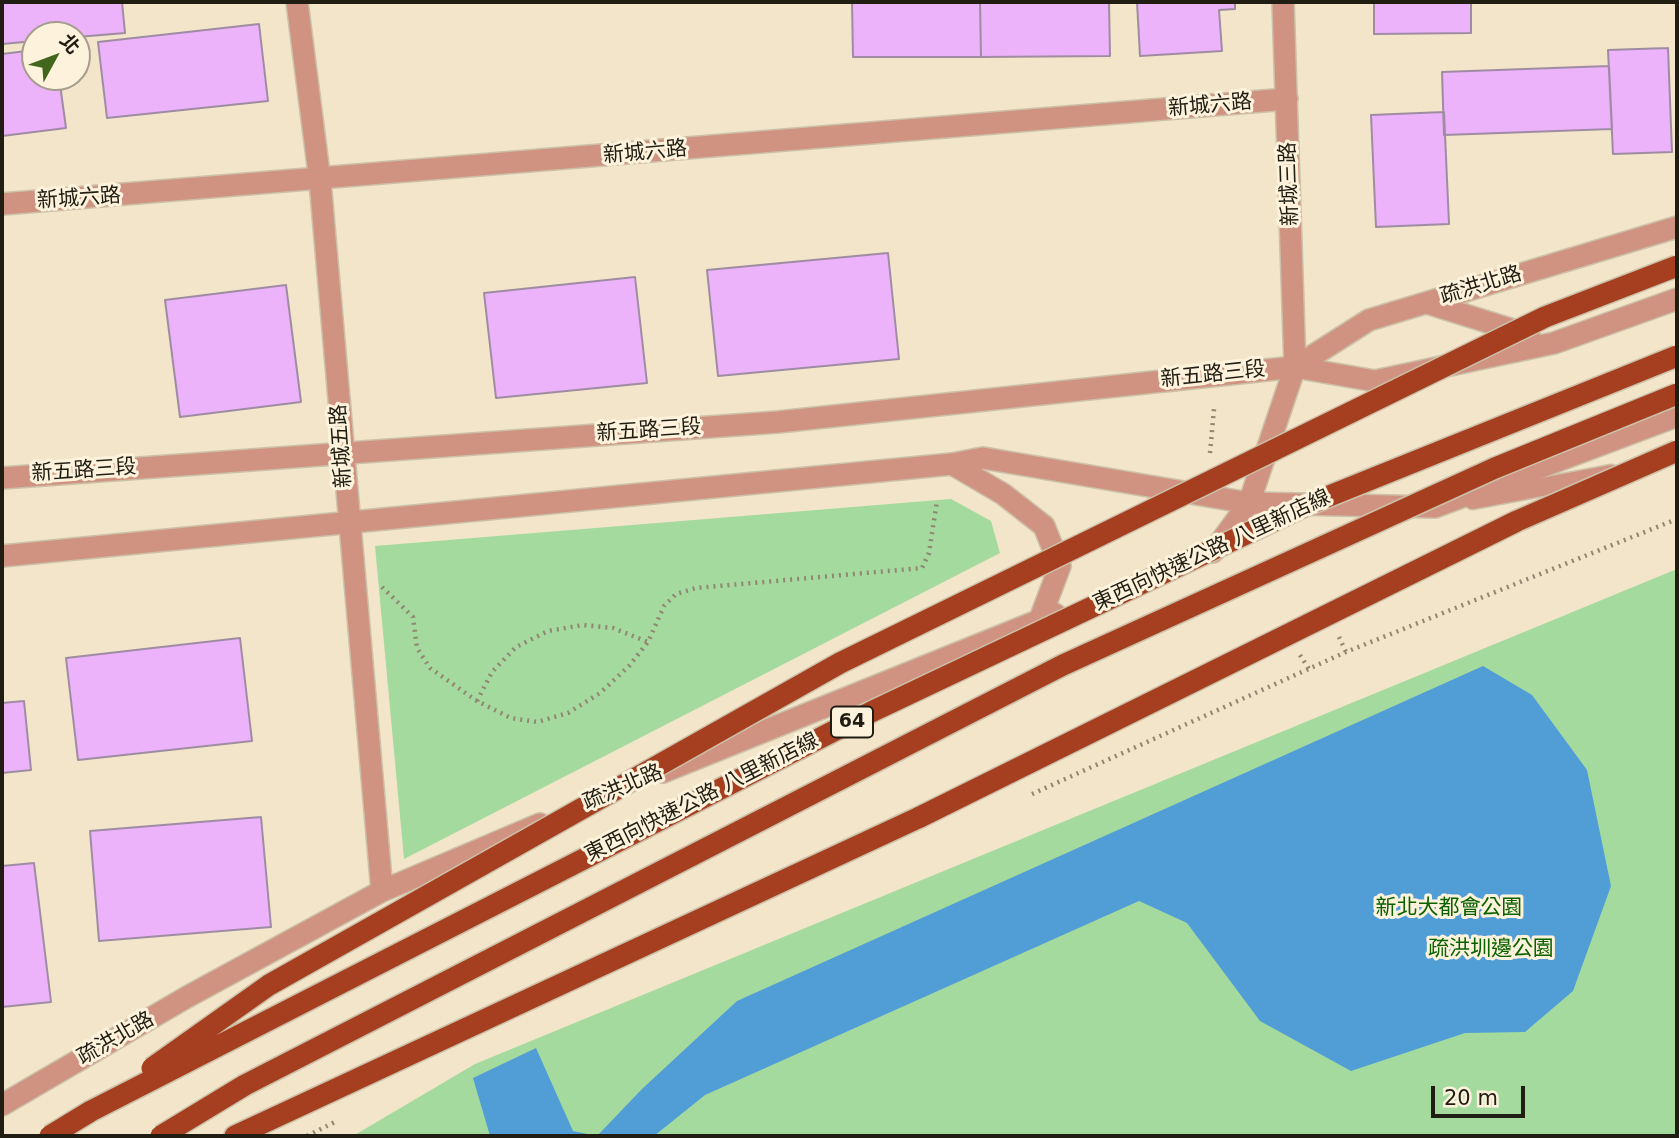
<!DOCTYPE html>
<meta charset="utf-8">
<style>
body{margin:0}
#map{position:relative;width:1679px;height:1138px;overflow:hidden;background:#f2e5c9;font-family:"DejaVu Sans","Noto Sans TC",sans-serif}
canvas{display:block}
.frame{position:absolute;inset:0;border:4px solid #211d12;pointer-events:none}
.north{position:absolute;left:21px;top:21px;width:70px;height:70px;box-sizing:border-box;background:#fdf3dc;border:2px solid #a59d8b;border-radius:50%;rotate:49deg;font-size:19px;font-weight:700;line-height:28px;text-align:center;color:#211d12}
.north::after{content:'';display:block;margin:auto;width:24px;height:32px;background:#43661d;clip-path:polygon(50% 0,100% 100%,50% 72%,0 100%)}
.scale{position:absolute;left:1431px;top:1086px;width:94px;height:32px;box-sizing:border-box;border:4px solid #211d12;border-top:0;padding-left:9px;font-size:21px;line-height:24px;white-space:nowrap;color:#211d12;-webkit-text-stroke:5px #fdf3dc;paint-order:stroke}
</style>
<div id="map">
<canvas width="1679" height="1138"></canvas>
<div class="frame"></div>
<div class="north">北</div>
<div class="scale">20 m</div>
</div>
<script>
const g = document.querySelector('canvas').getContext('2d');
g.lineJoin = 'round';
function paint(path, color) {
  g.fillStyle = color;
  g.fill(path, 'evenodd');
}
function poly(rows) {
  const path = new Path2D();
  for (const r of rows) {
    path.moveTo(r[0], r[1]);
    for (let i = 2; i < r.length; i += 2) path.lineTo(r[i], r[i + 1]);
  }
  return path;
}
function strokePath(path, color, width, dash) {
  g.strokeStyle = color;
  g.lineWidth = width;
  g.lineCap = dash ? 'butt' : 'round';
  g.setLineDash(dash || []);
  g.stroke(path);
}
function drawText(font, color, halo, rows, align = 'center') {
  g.font = font + ' "DejaVu Sans","Noto Sans TC",sans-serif';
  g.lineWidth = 6;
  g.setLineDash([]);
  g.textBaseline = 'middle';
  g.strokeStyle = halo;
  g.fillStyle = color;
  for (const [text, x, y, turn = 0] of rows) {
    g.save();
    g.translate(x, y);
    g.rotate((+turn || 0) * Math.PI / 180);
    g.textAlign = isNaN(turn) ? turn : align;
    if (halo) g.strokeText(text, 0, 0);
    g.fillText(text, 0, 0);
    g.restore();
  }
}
paint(poly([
 [951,499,991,521,1000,553,404,859,375,546],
 [1677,569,1677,1136,353,1136,475,1064]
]), '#a5da9e');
paint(poly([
 [1483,666,1532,695,1587,770,1611,886,1573,991,1525,1032,1465,1033,1351,1071,1260,1021,1187,923,1139,901,705,1095,654,1136,490,1136,473,1078,536,1048,573,1131,597,1136,642,1089,737,1001]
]), '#519dd6');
const building = poly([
 [2,2,122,2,125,33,77,37,35,35,35,41,2,44,2,2],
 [852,2,980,2,981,57,853,57,852,2],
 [980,2,1109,2,1110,56,981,57,980,2],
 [1137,2,1235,2,1235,9,1219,10,1222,51,1140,56,1137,2],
 [1374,2,1471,2,1471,33,1374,34,1374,2],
 [259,24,268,101,107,118,98,42,259,24],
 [1668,48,1672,152,1613,154,1608,50,1668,48],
 [35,50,35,77,59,77,66,128,2,136,2,54,35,50],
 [1609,66,1612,129,1444,135,1442,72,1609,66],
 [1444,112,1449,224,1376,227,1371,115,1444,112],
 [888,253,899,359,718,376,707,270,888,253],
 [635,277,647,383,496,398,484,293,635,277],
 [286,285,301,402,180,417,165,300,286,285],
 [240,638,252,741,78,760,66,658,240,638],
 [24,701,31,770,2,773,2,703,24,701],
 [261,817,271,927,99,941,90,831,261,817],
 [34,863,51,1002,2,1007,2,866,34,863]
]);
paint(building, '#ecb3fa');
strokePath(building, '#9f8ca3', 2);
const service = poly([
 [1473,500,1611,474]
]);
const minor = poly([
 [297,2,320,181,382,891],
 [1283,2,1295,367],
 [2,204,1287,99],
 [1213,552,1249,503,1295,367,1369,320,1677,227],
 [663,772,1055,614],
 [2,1105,187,997,382,891,540,824]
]);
const tertiary = poly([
 [1427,303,1529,335],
 [952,464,1003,494,1044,526,1060,566,1040,619],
 [2,478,778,422,1295,367,1375,381,1554,343,1677,299],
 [2,556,952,464,983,458,1249,503,1435,507,1677,416]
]);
const trunk = poly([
 [235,1136,920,817]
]);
strokePath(service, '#ccc1a8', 21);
strokePath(minor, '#ccc1a8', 24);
strokePath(tertiary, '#ccc1a8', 24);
strokePath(trunk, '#ccc1a8', 24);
strokePath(poly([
 [1210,453,1214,409],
 [382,587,413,617,417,648,430,668,477,701,511,718,537,722,568,713,600,693,629,666,648,642,664,606,676,594,696,588,922,568,929,553,937,501],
 [1339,637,1346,652],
 [1300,655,1309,669],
 [477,701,492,672,516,647,548,631,583,625,613,628,648,642],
 [1032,794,1346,652,1677,519],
 [307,1136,337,1121]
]), '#908773', 4.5, [2, 5]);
strokePath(service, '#d09382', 18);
strokePath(minor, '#d09382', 21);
strokePath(tertiary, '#d09382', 21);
strokePath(trunk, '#a63e20', 21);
const trunkBridge = poly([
 [920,817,1517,521,1677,451],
 [152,1068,269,985,840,663,1545,317,1677,266],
 [50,1136,91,1111,871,712,1307,505,1677,356],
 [161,1136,245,1085,1063,665,1495,468,1677,394]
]);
strokePath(trunkBridge, '#ccc1a8', 24, []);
strokePath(trunkBridge, '#a63e20', 21);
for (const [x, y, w] of [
 [852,722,42]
]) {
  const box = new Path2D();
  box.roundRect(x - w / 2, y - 15.5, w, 31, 5);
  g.fillStyle = '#fdf3dc';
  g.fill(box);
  strokePath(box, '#211d12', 2);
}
drawText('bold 19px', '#211d12', null, [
 ["64",852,722]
]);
drawText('21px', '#211d12', '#fdf3dc', [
 ["新城六路",1210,106,-5],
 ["新城六路",645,153,-5],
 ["新城三路",1290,184,-92],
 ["新城六路",79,199,-4],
 ["疏洪北路",1481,286,-17],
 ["新五路三段",1213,375,-6],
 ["新五路三段",649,431,-4],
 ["新城五路",342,446,-94],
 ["新五路三段",84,471,-4],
 ["東西向快速公路 八里新店線",1212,551,-25],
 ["疏洪北路",623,788,-23],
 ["東西向快速公路 八里新店線",702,798,-27],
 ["疏洪北路",116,1039,-30]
]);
drawText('21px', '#0a6100', '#fdf3dc', [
 ["新北大都會公園",1449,909],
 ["疏洪圳邊公園",1491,950]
]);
</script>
